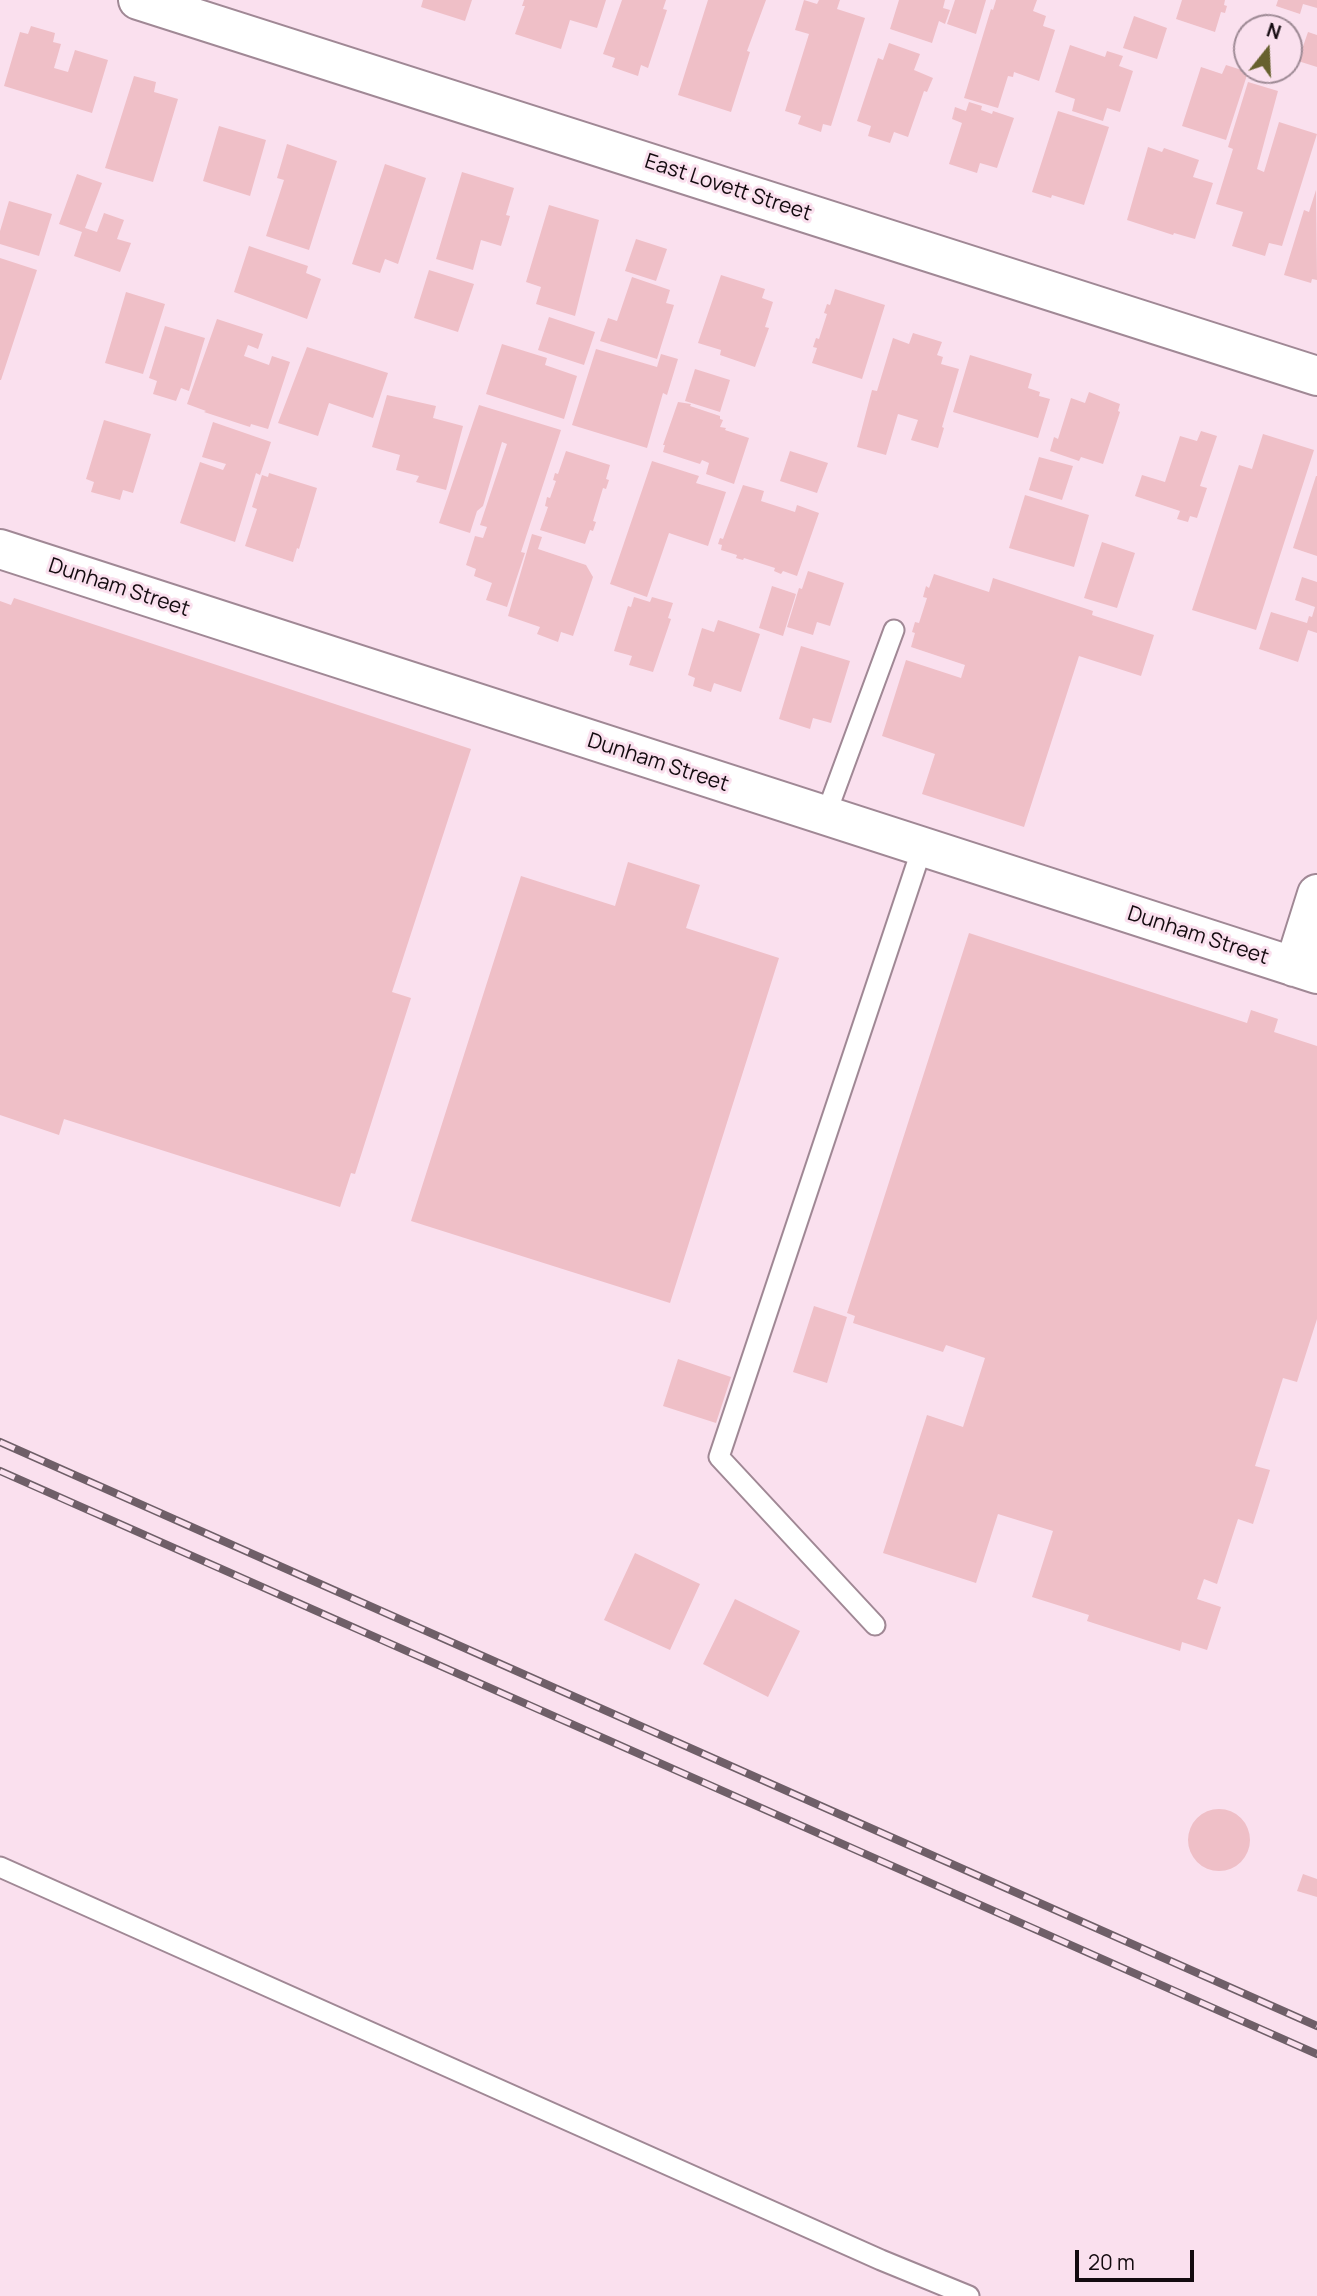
<!DOCTYPE html>
<style>
body{margin:0}
#map{position:relative;width:1317px;height:2296px;overflow:hidden;background:#fae0ee;font-family:Manrope,sans-serif}
canvas{display:block}
.north{position:absolute;left:1233px;top:14px;width:70px;height:70px;box-sizing:border-box;background:#fae0ee;border:2px solid #9e8a95;border-radius:50%;rotate:18deg;font-size:19px;font-weight:700;line-height:28px;text-align:center;color:#130a0f}
.north::after{content:'';display:block;margin:auto;width:24px;height:32px;background:#67612e;clip-path:polygon(50% 0,100% 100%,50% 72%,0 100%)}
.scale{position:absolute;left:1075px;top:2250px;width:119px;height:32px;box-sizing:border-box;border:4px solid #130a0f;border-top:0;padding-left:9px;font-size:21px;line-height:24px;white-space:nowrap;color:#130a0f;-webkit-text-stroke:5px #fae0ee;paint-order:stroke}
</style>
<div id="map">
<canvas width="1317" height="2296"></canvas>
<div class="north">N</div>
<div class="scale">20 m</div>
</div>
<script>
const g = document.querySelector('canvas').getContext('2d');
g.lineJoin = 'round';
function paint(path, color) {
  g.fillStyle = color;
  g.fill(path, 'evenodd');
}
function poly(rows) {
  const path = new Path2D();
  for (const r of rows) {
    if (r.length === 3) {
      path.moveTo(r[0] + r[2], r[1]);
      path.arc(r[0], r[1], r[2], 0, 2 * Math.PI);
      continue;
    }
    path.moveTo(r[0], r[1]);
    for (let i = 2; i < r.length; i += 2) path.lineTo(r[i], r[i + 1]);
  }
  return path;
}
function strokePath(path, color, width, dash) {
  g.strokeStyle = color;
  g.lineWidth = width;
  g.lineCap = dash ? 'butt' : 'round';
  g.setLineDash(dash || []);
  g.stroke(path);
}
function drawText(font, color, halo, rows, align = 'center') {
  g.font = font + ' Manrope,sans-serif';
  g.lineWidth = 6;
  g.setLineDash([]);
  g.textBaseline = 'middle';
  g.strokeStyle = halo;
  g.fillStyle = color;
  for (const [text, x, y, turn = 0] of rows) {
    g.save();
    g.translate(x, y);
    g.rotate((+turn || 0) * Math.PI / 180);
    g.textAlign = isNaN(turn) ? turn : align;
    if (halo) g.strokeText(text, 0, 0);
    g.fillText(text, 0, 0);
    g.restore();
  }
}
paint(poly([
 [423,0,472,0,465,21,421,7],
 [524,0,606,0,597,28,570,20,561,49,515,34,525,6,522,6],
 [622,0,666,0,663,9,667,10,648,68,641,65,638,76,612,67,615,58,603,54],
 [708,0,766,0,747,51,750,52,731,112,678,95],
 [804,0,817,4,819,0,840,0,837,9,865,18,831,126,823,124,821,132,798,124,801,116,785,111,809,34,795,30],
 [899,0,945,0,943,8,950,10,945,24,939,21,932,43,890,29],
 [955,0,986,0,976,34,947,24],
 [996,0,1037,0,1033,11,1046,16,1043,26,1055,30,1039,81,1014,72,1013,77,1008,76,998,108,964,98,991,9,993,10],
 [1182,0,1225,0,1224,5,1227,6,1225,13,1221,12,1215,32,1176,19],
 [1278,0,1317,0,1317,8,1303,4,1300,14,1276,6],
 [1134,16,1167,28,1157,59,1123,48],
 [31,26,55,33,53,42,61,44,54,68,68,72,75,50,108,60,92,113,4,86,20,32,28,34],
 [1308,32,1317,35,1317,67,1298,61],
 [889,43,920,54,914,70,933,78,927,92,924,91,908,137,894,132,890,143,868,136,871,126,857,121,878,58,883,60],
 [1070,45,1105,57,1107,51,1123,56,1119,66,1133,71,1120,112,1107,108,1103,121,1072,111,1075,99,1055,92],
 [1226,65,1248,72,1226,140,1182,126,1201,67,1222,74],
 [134,76,156,82,154,92,178,99,153,182,105,168],
 [1248,82,1278,91,1257,169,1264,172,1279,122,1317,134,1282,246,1269,243,1265,256,1232,246,1243,212,1216,204,1233,149,1228,147],
 [969,102,982,106,981,110,992,114,993,111,1014,118,997,168,980,163,977,173,949,164,962,123,952,119,955,107,966,111],
 [1058,111,1109,127,1084,205,1052,195,1051,198,1032,192],
 [219,126,266,140,250,196,203,181],
 [287,144,337,161,309,250,266,236,284,180,277,178],
 [1148,147,1162,152,1164,148,1199,160,1193,177,1213,183,1195,239,1174,233,1173,235,1127,220],
 [385,164,426,178,398,264,385,259,380,273,352,264],
 [462,172,514,188,506,215,510,216,501,246,481,240,473,270,436,259],
 [77,174,102,183,85,228,97,232,104,213,124,220,117,239,131,243,120,272,74,256,82,232,59,224],
 [1316,190,1317,280,1312,279,1311,283,1284,275,1304,210,1309,212],
 [9,201,52,214,39,256,0,244,0,231],
 [549,205,599,220,575,316,536,304,541,287,526,282],
 [636,239,667,249,656,281,625,271],
 [249,246,308,266,306,273,321,279,307,319,234,292],
 [0,258,37,270,1,380,0,380],
 [429,270,474,284,458,332,414,318],
 [721,275,765,289,762,298,773,302,765,327,769,328,755,367,720,355,721,350,698,343],
 [632,277,670,290,666,303,674,305,657,359,600,341,608,318,617,321],
 [835,289,885,305,862,379,812,363,817,348,813,347,816,338,819,339,827,314,824,313,827,304,830,305],
 [126,292,165,304,143,374,105,363],
 [549,317,595,332,584,365,538,350],
 [217,319,263,334,258,349,248,345,244,356,269,365,272,356,290,362,268,429,251,424,250,427,204,412,206,411,187,404],
 [165,326,205,338,189,391,181,388,176,401,153,394,157,381,149,378],
 [913,333,942,342,937,355,943,357,941,364,959,369,942,427,944,428,938,448,911,440,918,420,898,414,886,455,857,447,872,390,877,391,893,338,909,344],
 [502,344,547,358,545,365,577,376,564,419,486,394],
 [307,347,388,373,373,418,329,403,318,436,278,423],
 [596,349,657,367,661,354,678,359,667,395,663,393,647,448,572,425],
 [970,355,1032,374,1028,388,1040,392,1039,396,1050,399,1038,438,953,412],
 [695,369,730,380,720,412,685,401],
 [1089,392,1120,404,1118,411,1120,412,1103,464,1081,457,1079,461,1050,451,1054,437,1058,439,1071,398,1085,403],
 [387,395,436,406,433,418,463,426,446,490,416,482,419,476,396,470,400,455,372,447],
 [678,402,691,404,690,406,720,416,720,419,723,420,720,427,726,428,725,430,749,438,734,484,706,474,709,463,702,460,700,464,663,452,665,445,663,445],
 [479,405,561,430,521,552,525,553,507,607,486,600,492,583,474,576,476,569,466,565,475,536,483,538,487,527,480,525,507,444,502,442,483,506,477,511,470,533,439,523],
 [104,420,151,434,133,493,123,490,120,500,91,492,94,482,86,479],
 [213,422,271,442,260,475,256,473,235,542,180,523,200,462,223,470,226,464,202,457],
 [1201,431,1217,436,1200,486,1207,488,1197,518,1190,516,1188,522,1177,519,1180,511,1135,496,1142,475,1165,482,1180,436,1197,441],
 [1263,434,1314,450,1256,630,1192,610,1239,465,1252,469],
 [566,451,610,465,606,479,609,480,606,489,603,488,593,521,596,522,593,531,590,530,585,544,540,530,548,507,545,506,547,497,550,498,556,481,553,480,555,473,558,474],
 [790,451,828,463,817,493,780,481],
 [1039,457,1073,466,1062,500,1029,490],
 [652,461,699,476,696,483,726,492,708,546,669,533,647,597,610,584],
 [269,473,317,488,299,549,297,548,293,562,245,546,257,509,252,507,262,475,268,477],
 [1316,476,1317,476,1317,556,1293,548],
 [743,485,764,491,761,501,795,512,797,505,819,513,797,576,783,571,781,574,774,571,775,568,744,558,743,560,736,558,737,555,721,550,722,545,718,544,720,538,723,539],
 [1025,495,1089,515,1074,567,1009,548],
 [532,534,542,537,538,549,586,565,593,577,573,636,561,632,558,642,537,634,540,627,508,616],
 [1102,542,1135,553,1117,608,1084,598],
 [808,571,844,583,830,626,817,622,813,635,787,627,799,588,802,589],
 [934,574,989,592,993,578,1093,611,1092,615,1154,635,1141,676,1079,656,1024,827,922,794,935,754,882,736,906,660,961,678,965,665,911,647,915,633,912,632,915,622,919,623,927,598,923,597,926,586,929,588],
 [1302,577,1317,582,1317,633,1308,630,1298,662,1259,649,1271,612,1307,623,1309,616,1312,617,1315,607,1295,600],
 [772,586,796,594,783,636,759,628],
 [634,597,650,602,652,597,673,603,668,618,671,619,653,672,629,665,632,656,614,651,628,606,631,607],
 [14,598,471,749,392,992,411,998,355,1174,351,1173,340,1207,64,1119,59,1135,0,1115,0,601,11,605],
 [718,620,760,634,741,692,714,683,711,692,693,686,695,678,688,675,702,628,714,632],
 [801,646,850,661,831,723,813,718,810,729,779,719],
 [628,862,700,885,686,928,779,958,670,1303,411,1221,521,876,615,906],
 [969,933,1247,1023,1251,1010,1278,1019,1274,1032,1317,1046,1317,1319,1297,1382,1283,1378,1255,1466,1270,1470,1253,1524,1238,1519,1217,1584,1204,1579,1197,1599,1221,1607,1207,1650,1182,1642,1180,1651,1087,1621,1089,1615,1032,1597,1053,1531,998,1514,976,1583,883,1553,927,1415,963,1427,985,1358,946,1345,943,1352,853,1323,855,1316,847,1313],
 [814,1306,847,1317,827,1383,793,1372],
 [678,1359,731,1377,716,1423,663,1406],
 [635,1553,700,1584,670,1650,604,1620],
 [735,1599,800,1631,768,1697,703,1664],
 [1219,1840,31],
 [1303,1874,1317,1879,1317,1897,1297,1891]
]), '#efbfc7');
const service = poly([
 [825,817,894,630],
 [875,1625,719,1457,922,848],
 [0,1867,881,2260,969,2296]
]);
const minor = poly([
 [138,0,1317,376],
 [0,549,1317,974],
 [1294,967,1317,894]
]);
strokePath(service, '#a08895', 23);
strokePath(minor, '#a08895', 42);
strokePath(service, '#fff', 19);
strokePath(minor, '#fff', 38);
const rail = poly([
 [0,1442,1317,2026],
 [0,1471,1317,2054]
]);
strokePath(rail, '#6f5f68', 8);
strokePath(rail, '#fae0ee', 5, [16]);
drawText('21px', '#130a0f', '#fae0ee', [
 ["East Lovett Street",728,188,18],
 ["Dunham Street",119,588,18],
 ["Dunham Street",658,763,18],
 ["Dunham Street",1198,936,18]
]);
</script>
